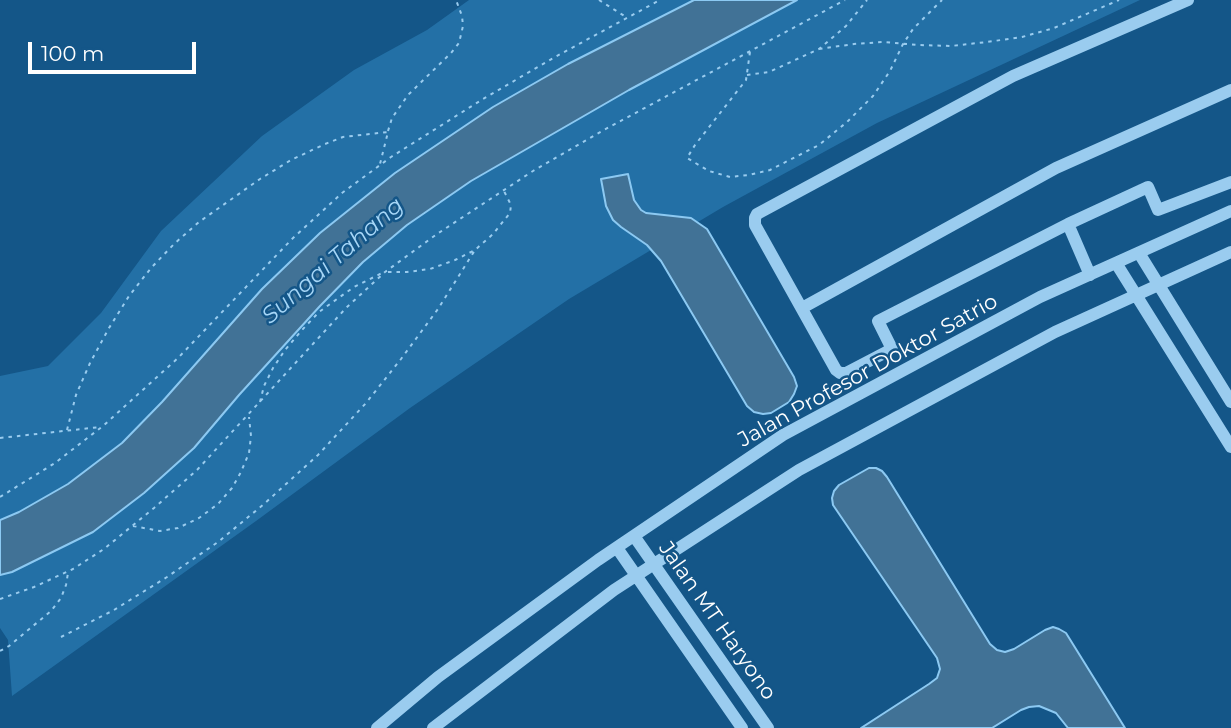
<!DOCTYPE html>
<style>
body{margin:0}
#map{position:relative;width:1231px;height:728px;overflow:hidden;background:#145688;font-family:Montserrat,sans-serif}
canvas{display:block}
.scale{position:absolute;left:28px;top:42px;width:168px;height:32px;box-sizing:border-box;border:4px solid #fff;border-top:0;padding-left:9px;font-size:21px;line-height:24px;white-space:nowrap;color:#fff;-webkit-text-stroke:5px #145688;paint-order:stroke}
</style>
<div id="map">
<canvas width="1231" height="728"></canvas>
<div class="scale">100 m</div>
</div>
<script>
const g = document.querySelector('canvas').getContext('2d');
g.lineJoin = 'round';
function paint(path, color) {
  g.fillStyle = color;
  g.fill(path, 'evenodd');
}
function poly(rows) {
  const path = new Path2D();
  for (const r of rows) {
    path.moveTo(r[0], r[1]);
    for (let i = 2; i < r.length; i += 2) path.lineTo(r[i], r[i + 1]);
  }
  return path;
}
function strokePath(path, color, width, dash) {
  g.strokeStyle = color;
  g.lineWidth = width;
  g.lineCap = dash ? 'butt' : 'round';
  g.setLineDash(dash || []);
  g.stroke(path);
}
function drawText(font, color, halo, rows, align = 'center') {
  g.font = font + ' Montserrat,sans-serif';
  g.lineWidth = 5;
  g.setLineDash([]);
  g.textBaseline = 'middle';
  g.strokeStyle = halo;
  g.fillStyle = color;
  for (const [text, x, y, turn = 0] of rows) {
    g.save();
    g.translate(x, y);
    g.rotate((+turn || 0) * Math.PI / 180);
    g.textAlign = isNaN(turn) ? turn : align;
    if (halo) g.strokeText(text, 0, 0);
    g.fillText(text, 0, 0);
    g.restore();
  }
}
paint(poly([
 [469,0,1140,0,877,123,723,207,569,299,410,408,256,521,12,696,8,640,0,628,0,376,48,366,101,313,161,231,262,136,354,70,427,30]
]), '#2370a6');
const water = poly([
 [694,0,797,0,629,90,471,181,407,225,363,262,320,306,239,395,194,448,144,493,93,532,12,572,0,575,0,520,19,512,68,484,122,443,162,402,262,289,320,233,395,173,493,107,568,64,694,0],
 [628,174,634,200,641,210,646,213,691,218,707,229,794,377,797,386,794,394,789,402,771,413,763,414,754,412,747,406,661,261,647,245,621,227,613,220,606,206,601,179,628,174],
 [869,468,876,468,882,471,887,477,990,644,997,650,1005,652,1014,649,1045,630,1053,627,1059,629,1066,633,1125,728,1068,728,1056,713,1039,706,1029,707,1021,710,992,728,861,728,929,684,937,678,940,669,937,658,833,505,832,498,834,491,839,485,869,468]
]);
paint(water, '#417296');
strokePath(water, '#8cc9f2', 2);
strokePath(poly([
 [599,0,626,17],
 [819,49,854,44,883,42,919,45,951,46,987,42,1022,37,1054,28,1119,0],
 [750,52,746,80,695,145,687,158,709,171,730,177,749,175,770,170,819,145,847,122,873,96,890,71,903,44,913,29,942,0],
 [747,75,769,72,819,49,846,26,867,0],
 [388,131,392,118,408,95,451,53,459,43,463,26,462,16,456,0],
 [388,272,407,272,430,269,455,260,475,250,493,234,510,213,511,205,504,191],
 [260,402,264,386,273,368,285,350,302,330,319,312,337,299,354,287,382,273],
 [67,430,76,395,90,363,109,328,129,296,151,268,174,244,199,222,260,179,291,160,325,144,343,137,388,132,380,164],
 [0,438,100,427],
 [0,497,55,463,103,426,178,358,292,239,342,193,391,157,483,99,555,57,660,0],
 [133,526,160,531,178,528,199,518,218,504,232,488,241,472,249,453,251,436,249,417],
 [0,599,34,587,73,569,104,549,154,508,197,470,346,308,385,272,437,234,533,171,602,131,845,0],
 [61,637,114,610,167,577,218,542,264,504,318,455,366,403,401,359,438,309,475,250],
 [0,651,9,646,51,611,61,598,66,585,68,573]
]), '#9accef', 2, [3.5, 5]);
strokePath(poly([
 [1188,0,1013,76,757,214,755,218,755,225,836,370,840,373,846,373,892,349,878,321,1068,224,1148,187,1158,210,1231,182],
 [1068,224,1090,275],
 [1139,253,1231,402],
 [1116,263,1231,447],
 [802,308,1056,168,1231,90],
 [634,536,768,728],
 [617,548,742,728],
 [377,728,438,677,598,560,783,435,1040,297,1231,211],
 [433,728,614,590,799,470,1055,332,1231,252]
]), '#9accef', 12);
drawText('21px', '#fff', '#145688', [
 ["Jalan Profesor Doktor Satrio",868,371,-29],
 ["Jalan MT Haryono",717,621,55]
]);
drawText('italic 23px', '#a6d6f7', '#145688', [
 ["Sungai Tahang",333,261,-41]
]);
</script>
